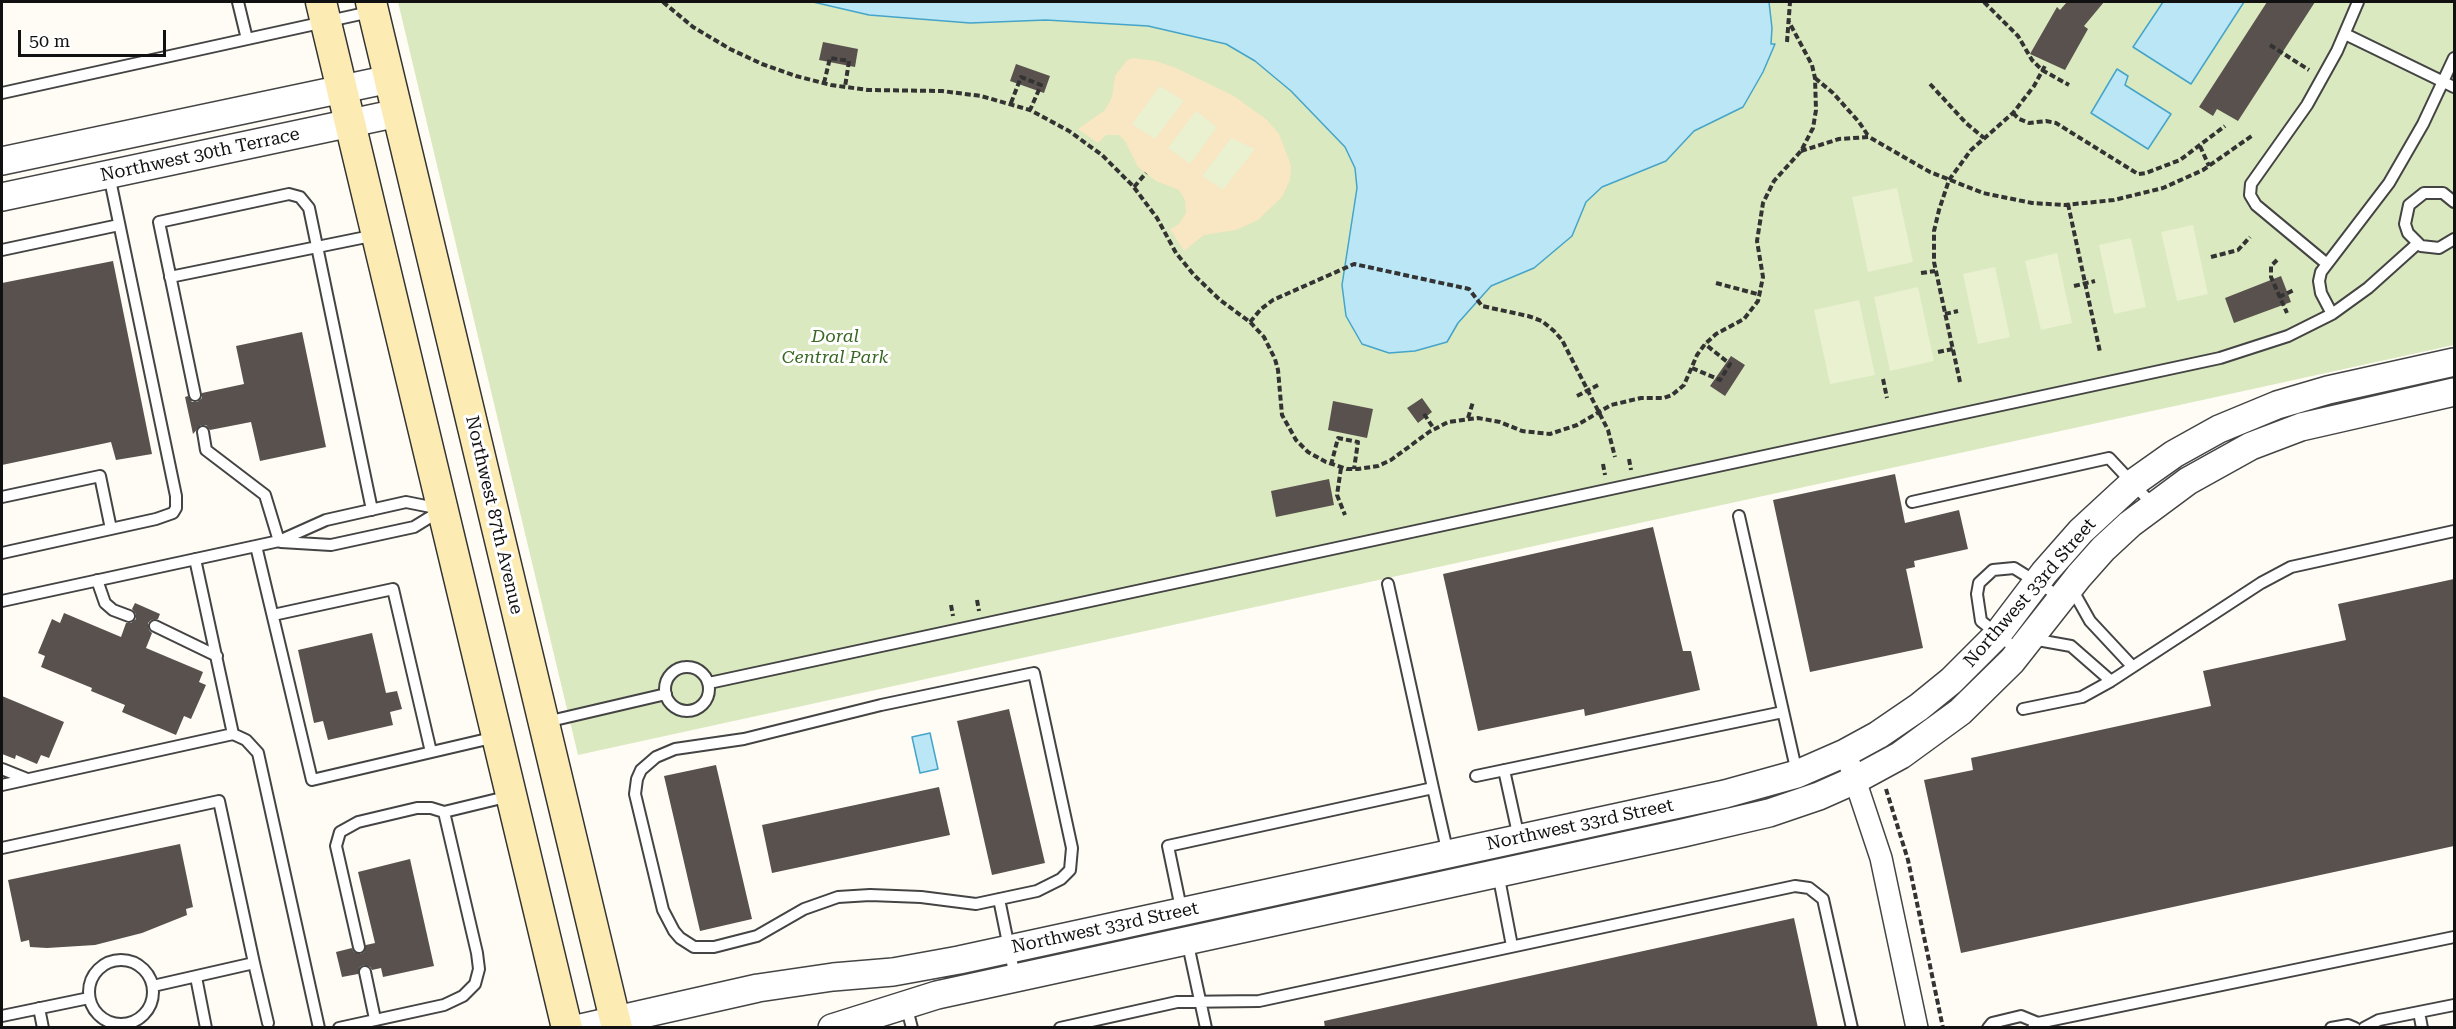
<!DOCTYPE html>
<style>
body{margin:0}
#map{position:relative;width:2456px;height:1029px;overflow:hidden;background:#fffcf5;font-family:"Roboto Serif",serif}
canvas{display:block}
.frame{position:absolute;inset:0;border:3px solid #111;pointer-events:none}
.scale{position:absolute;left:18px;top:30px;width:148px;height:27px;box-sizing:border-box;border:3px solid #111;border-top:0;padding-left:8px;font-size:18px;line-height:21px;white-space:nowrap;color:#111;-webkit-text-stroke:4px #fff;paint-order:stroke}
</style>
<div id="map">
<canvas width="2456" height="1029"></canvas>
<div class="frame"></div>
<div class="scale">50 m</div>
</div>
<script>
const g = document.querySelector('canvas').getContext('2d');
g.lineJoin = 'round';
function paint(path, color) {
  g.fillStyle = color;
  g.fill(path, 'evenodd');
}
function poly(rows) {
  const path = new Path2D();
  for (const r of rows) {
    if (r.length === 3) {
      path.moveTo(r[0] + r[2], r[1]);
      path.arc(r[0], r[1], r[2], 0, 2 * Math.PI);
      continue;
    }
    path.moveTo(r[0], r[1]);
    for (let i = 2; i < r.length; i += 2) path.lineTo(r[i], r[i + 1]);
  }
  return path;
}
function strokePath(path, color, width, dash) {
  g.strokeStyle = color;
  g.lineWidth = width;
  g.lineCap = dash ? 'butt' : 'round';
  g.setLineDash(dash || []);
  g.stroke(path);
}
function drawText(font, color, halo, rows, align = 'center') {
  g.font = font + ' "Roboto Serif",serif';
  g.lineWidth = 6;
  g.setLineDash([]);
  g.textBaseline = 'middle';
  g.strokeStyle = halo;
  g.fillStyle = color;
  for (const [text, x, y, turn = 0] of rows) {
    g.save();
    g.translate(x, y);
    g.rotate((+turn || 0) * Math.PI / 180);
    g.textAlign = isNaN(turn) ? turn : align;
    if (halo) g.strokeText(text, 0, 0);
    g.fillText(text, 0, 0);
    g.restore();
  }
}
paint(poly([
 [398,2,2454,2,2454,345,578,755]
]), '#dae9bf');
paint(poly([
 [1133,58,1156,61,1176,68,1234,96,1267,120,1279,134,1291,165,1290,180,1282,197,1258,220,1236,230,1204,235,1184,251,1170,229,1179,224,1186,213,1185,200,1179,190,1156,181,1138,167,1125,141,1119,135,1106,135,1098,143,1078,129,1105,110,1112,97,1115,76,1127,60]
]), '#f9e6c3');
paint(poly([
 [1160,86,1184,101,1155,139,1132,124],
 [1196,111,1217,127,1190,164,1168,148],
 [1231,138,1255,149,1223,190,1202,176],
 [1897,188,1913,262,1868,272,1852,197],
 [2193,225,2208,294,2177,301,2161,232],
 [2131,238,2146,307,2114,314,2099,245],
 [2057,253,2072,323,2041,330,2025,261],
 [1995,267,2010,337,1978,344,1963,274],
 [1918,287,1934,361,1890,371,1874,297],
 [1859,300,1875,375,1830,384,1814,310]
]), '#e9f1d0');
const water = poly([
 [813,2,1769,2,1772,28,1771,44,1775,44,1763,72,1743,107,1694,131,1666,161,1602,187,1586,202,1572,236,1534,268,1491,286,1458,323,1447,342,1415,351,1389,353,1362,344,1346,316,1342,285,1357,188,1355,168,1345,147,1291,91,1255,61,1226,44,1148,26,1046,20,970,23,869,15,813,2],
 [2163,2,2244,2,2191,84,2133,47,2163,2],
 [2117,69,2128,76,2125,85,2171,114,2148,149,2091,113,2117,69],
 [930,733,938,769,920,773,912,737,930,733]
]);
paint(water, '#bbe6f5');
strokePath(water, '#45a4c9', 1.5);
paint(poly([
 [2067,2,2104,2,2084,26,2088,29,2065,70,2030,54,2057,7,2060,10],
 [2267,2,2315,2,2238,121,2217,109,2213,116,2199,107],
 [823,42,858,49,855,67,819,60],
 [1016,64,1050,76,1044,93,1010,81],
 [113,261,152,454,116,460,111,442,2,465,2,283],
 [2281,276,2291,302,2234,323,2225,298],
 [302,332,326,447,260,461,251,422,210,430,206,425,201,425,193,434,185,397,188,396,192,402,197,402,202,398,202,393,244,384,236,346],
 [1731,356,1745,365,1725,396,1710,386],
 [1422,398,1432,412,1418,423,1407,408],
 [1333,401,1373,409,1367,438,1328,430],
 [1895,474,1905,523,1959,510,1968,549,1914,561,1915,567,1906,569,1923,648,1810,672,1773,500],
 [1329,479,1334,505,1276,517,1271,491],
 [1653,527,1683,651,1691,651,1700,690,1585,716,1584,709,1478,731,1443,574],
 [2454,579,2454,846,1961,953,1924,780,1973,770,1971,758,2211,706,2203,671,2346,640,2338,604],
 [135,603,160,614,158,619,151,620,148,623,149,630,152,633,146,648,203,672,199,682,206,685,191,719,184,716,176,735,122,712,125,705,91,691,92,688,41,667,45,656,38,653,52,619,60,623,64,613,121,637,126,623,131,623,136,619,136,614,132,609],
 [372,633,386,693,397,691,402,709,390,712,393,725,328,740,323,721,314,723,298,650],
 [2,696,64,722,49,758,41,755,37,764,16,755,15,759,2,754],
 [1009,709,1045,863,992,875,957,721],
 [716,765,752,919,700,931,664,776],
 [939,787,950,835,772,873,762,825],
 [180,844,193,907,186,909,187,915,142,933,95,945,47,948,30,947,29,940,21,942,8,880],
 [410,859,434,966,383,977,381,968,372,970,370,967,364,965,360,967,358,974,342,977,336,952,352,948,354,952,360,954,364,952,366,945,375,943,358,872],
 [1794,918,1818,1028,1325,1028,1324,1021]
]), '#59514d');
const service = poly([
 [238,2,247,39],
 [2345,34,2454,87],
 [2,93,370,12],
 [2454,202,2443,193,2424,193,2409,205,2405,224,2408,233,2421,246,2439,248,2454,239],
 [2,250,119,225],
 [2327,264,2256,205,2250,195,2251,184,2307,105,2337,51,2358,2],
 [170,277,376,235],
 [2332,314,2321,293,2319,281,2321,272,2389,183,2423,124,2454,58],
 [195,395,159,222,289,194,300,197,309,208,372,510],
 [203,432,206,450,265,495,279,541],
 [2,497,100,476,111,529],
 [1912,502,2109,458,2153,505],
 [1739,516,1797,773],
 [281,542,331,545,414,527,440,511],
 [256,546,312,780,496,737],
 [2,553,156,519,173,513,176,508,176,496,109,175],
 [97,580,105,603,113,610,129,616],
 [1388,584,1433,788],
 [2072,589,2090,621,2132,666],
 [2,601,279,541,326,520,406,502,441,509],
 [273,615,393,589,431,752],
 [155,626,217,656],
 [2032,639,2071,646,2111,681],
 [2020,652,1981,621,1977,594,1979,583,1993,570,2014,568,2062,598],
 [687,689,22],
 [1034,673,1072,848,1070,870,1061,879,1037,891,976,904,921,897,870,895,838,897,804,909,757,936,714,947,694,947,680,938,674,931,663,910,635,794,637,779,641,770,656,757,675,749,744,739,881,705,1034,673],
 [709,683,2220,358,2288,336,2332,314,2368,288,2417,244],
 [2023,709,2082,697,2111,681,2261,583,2291,567,2454,531],
 [546,722,666,694],
 [233,734,246,740,258,753,319,1028],
 [2,769,27,779],
 [1504,770,1519,838],
 [1476,776,1783,712],
 [2,785,233,734,195,559],
 [2,848,219,801,254,963,153,986],
 [1498,873,1512,946],
 [999,899,1015,977],
 [1182,913,1168,846,1433,788,1448,854],
 [1187,940,1206,1028],
 [359,947,336,846,340,832,358,822,417,808,431,808,444,812],
 [121,992,32],
 [254,963,268,1023],
 [365,972,375,1019],
 [196,977,206,1028],
 [906,1005,912,1028],
 [39,1008,43,1028],
 [2,1016,89,998],
 [339,1028,444,1005,463,996,475,984,479,969,477,953,444,812,510,796],
 [1060,1028,1177,1002,1259,1001,1795,886,1809,888,1823,899,1852,1028],
 [1988,1028,1992,1023,2021,1016,2038,1023],
 [2033,1028,2038,1023,2454,937],
 [2331,1028,2348,1025,2355,1028],
 [2364,1028,2379,1020,2419,1012],
 [2422,1028,2419,1012,2454,1005]
]);
const minor = poly([
 [1850,765,1881,858,1917,1028]
]);
const tertiary = poly([
 [2,161,390,79],
 [2,197,398,113],
 [581,1028,758,988,833,977,893,972,959,960,1725,794,1797,774,1845,753,1878,735,1919,707,1951,681,1997,635,2044,573,2081,531,2133,483,2174,454,2219,429,2277,405,2328,390,2454,362],
 [832,1028,937,995,1683,833,1769,813,1819,796,1855,780,1901,755,1960,712,2012,661,2079,576,2103,549,2130,524,2188,481,2251,446,2301,427,2454,392]
]);
const secondary = poly([
 [321,2,567,1028],
 [371,2,617,1028]
]);
strokePath(service, '#444', 14);
strokePath(minor, '#444', 24);
strokePath(tertiary, '#444', 30);
strokePath(secondary, '#333', 33);
strokePath(poly([
 [663,2,693,27,730,49,762,64,796,76,831,85,868,90,942,91,981,96,1030,110,1069,131,1102,155,1133,186,1157,218,1176,253,1194,275,1220,300,1250,322,1264,337,1275,359,1278,370,1282,415,1296,440,1308,452,1326,462,1347,469,1358,469,1378,466,1391,460,1429,432,1448,422,1478,418,1500,422,1522,431,1550,434,1577,425,1611,405,1641,398,1664,398,1672,395,1684,385,1697,355,1705,344,1716,334,1744,319,1758,301,1763,277,1757,241,1763,203,1774,181,1801,151,1813,128,1816,110,1815,78,1812,65,1788,20],
 [1984,2,2018,36,2032,60,2042,70,2069,85],
 [1787,42,1790,2],
 [2270,45,2309,70],
 [1815,78,1833,93,1859,122,1869,137],
 [824,83,830,58,849,61,845,87],
 [1930,84,1966,123,1984,138],
 [1011,103,1021,77,1041,85,1030,110],
 [2013,113,2019,119,2029,123,2046,121,2056,123,2138,174,2146,173,2180,160,2225,126],
 [2200,146,2209,166],
 [1801,151,1839,139,1869,137,1930,172,1983,193,2032,203,2065,205,2114,200,2163,188,2203,170,2253,135],
 [1134,187,1146,173],
 [2068,204,2100,352],
 [2211,257,2238,250,2250,237],
 [2277,260,2271,266,2271,277,2287,313],
 [1921,273,1935,271],
 [1716,283,1761,295],
 [2074,286,2095,281],
 [2279,297,2294,290],
 [1945,314,1958,311],
 [1250,322,1261,309,1273,300,1354,264,1469,289,1482,306,1528,316,1542,321,1554,331,1562,340,1608,430,1615,457],
 [1938,352,1953,349],
 [1692,368,1720,380,1730,364,1705,344],
 [1883,379,1887,398],
 [1960,382,1934,262,1934,231,1939,210,1949,180,1971,150,2013,113,2034,86,2046,64],
 [1577,396,1598,385],
 [1424,414,1434,429],
 [1468,418,1473,402],
 [1629,459,1631,470],
 [1603,464,1605,475],
 [1331,465,1338,438,1358,442,1354,469],
 [1341,468,1337,495,1345,515],
 [977,600,979,611],
 [951,605,953,616],
 [1886,789,1908,860,1943,1028]
]), '#333', 4, [6, 3]);
strokePath(service, '#fff', 10);
strokePath(minor, '#fff', 21);
strokePath(tertiary, '#fff', 27);
strokePath(secondary, '#fcebb3', 30);
drawText('18px', '#111', '#fff', [
 ["Northwest 30th Terrace",200,155,-12],
 ["Northwest 87th Avenue",494,515,77],
 ["Northwest 33rd Street",2030,593,-49],
 ["Northwest 33rd Street",1580,825,-12],
 ["Northwest 33rd Street",1105,928,-12]
]);
drawText('italic 18px', '#396822', '#fff', [
 ["Doral",835,337],
 ["Central Park",835,358]
]);
</script>
